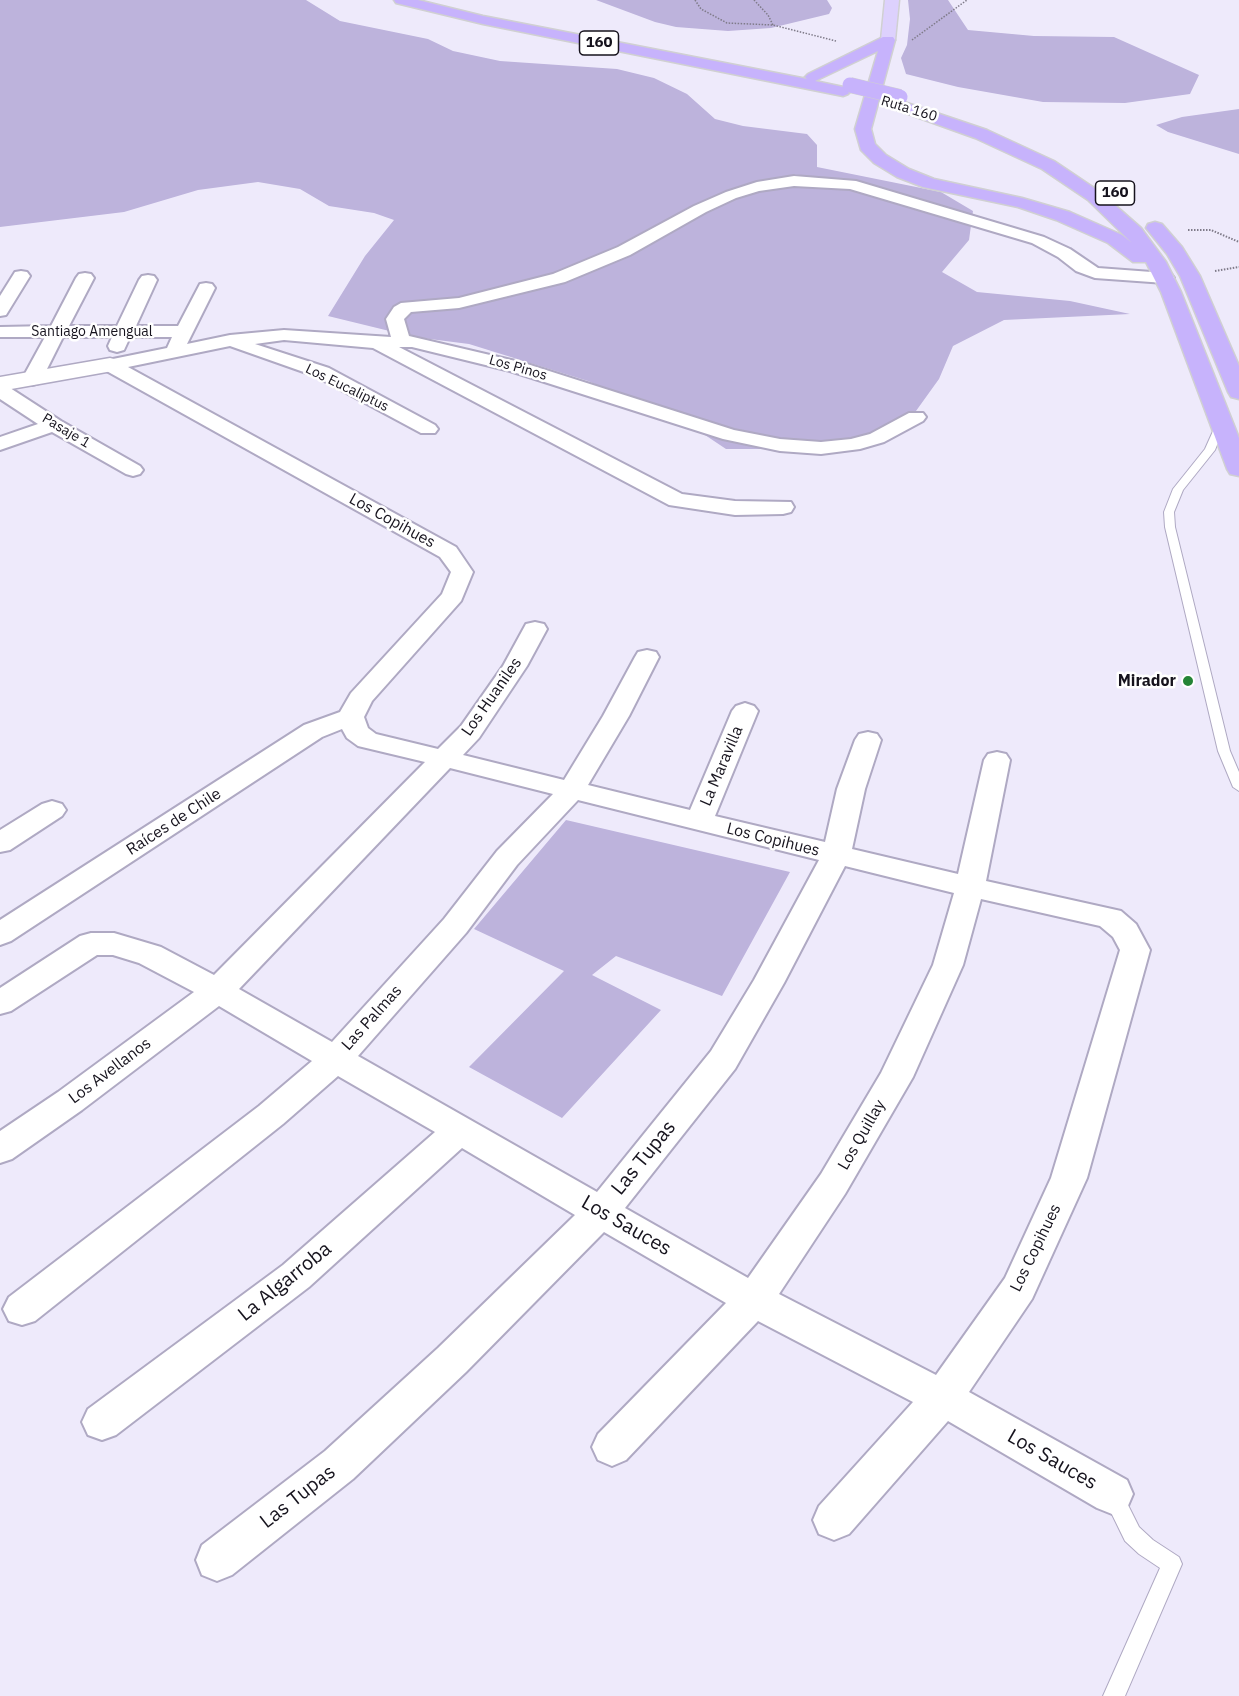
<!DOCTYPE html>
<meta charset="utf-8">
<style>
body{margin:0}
canvas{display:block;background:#eeeafb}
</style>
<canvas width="1239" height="1696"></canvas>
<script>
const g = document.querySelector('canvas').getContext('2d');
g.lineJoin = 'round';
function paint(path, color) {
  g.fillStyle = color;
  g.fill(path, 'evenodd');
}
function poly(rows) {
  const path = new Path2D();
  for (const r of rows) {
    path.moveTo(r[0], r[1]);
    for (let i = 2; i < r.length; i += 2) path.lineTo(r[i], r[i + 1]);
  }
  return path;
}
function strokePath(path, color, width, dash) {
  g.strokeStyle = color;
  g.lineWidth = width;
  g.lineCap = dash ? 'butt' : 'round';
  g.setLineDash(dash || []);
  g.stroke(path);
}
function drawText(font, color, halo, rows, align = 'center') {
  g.font = font + ' "IBM Plex Sans",sans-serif';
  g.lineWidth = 5;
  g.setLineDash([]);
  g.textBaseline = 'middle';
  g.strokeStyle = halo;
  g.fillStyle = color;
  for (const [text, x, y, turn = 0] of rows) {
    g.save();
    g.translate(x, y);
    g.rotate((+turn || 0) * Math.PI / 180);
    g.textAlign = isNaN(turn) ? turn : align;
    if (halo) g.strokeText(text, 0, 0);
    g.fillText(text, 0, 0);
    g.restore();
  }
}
paint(poly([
 [0,0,306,0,340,21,428,39,453,51,500,61,617,69,654,78,687,94,715,119,743,126,807,134,817,145,817,167,941,192,973,211,969,240,942,272,977,292,1070,301,1130,314,1004,320,953,346,939,379,898,436,812,449,726,449,693,427,588,381,469,344,414,337,328,316,365,256,394,220,374,213,329,206,300,189,258,182,198,190,124,212,0,227],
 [596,0,827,0,832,8,829,14,771,28,728,31,676,27,655,22],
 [908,0,948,0,968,30,1034,36,1114,37,1199,75,1190,94,1125,103,1043,102,958,87,906,74,901,58,907,45,910,19],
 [1239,109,1239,154,1168,132,1156,125,1182,117],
 [566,820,790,872,722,996,616,956,592,975,661,1010,562,1118,469,1067,564,971,474,929]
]), '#bdb3dc');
const service = poly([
 [1218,420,1226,422,1215,450,1183,490,1174,512,1175,527,1230,751,1239,772,1239,791,1233,787,1218,751,1165,527,1164,512,1173,489,1205,449,1218,420],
 [1113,1487,1120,1489,1139,1527,1153,1540,1179,1557,1182,1564,1125,1696,1103,1696,1160,1568,1139,1554,1125,1541,1103,1496,1106,1489,1113,1487]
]);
const minor = poly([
 [794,176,856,181,1044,237,1070,249,1098,268,1165,273,1171,274,1174,278,1171,282,1165,283,1095,278,1076,271,1058,257,1032,243,850,189,794,186,759,191,736,198,706,212,630,255,565,282,459,308,411,312,404,319,409,336,524,363,734,430,780,439,821,442,851,439,870,434,909,413,923,413,926,417,923,421,884,442,860,449,821,454,780,451,723,439,510,371,412,347,399,347,682,494,735,501,791,502,794,507,791,512,783,514,735,515,669,505,373,348,284,340,255,344,329,368,435,425,438,429,435,433,421,433,315,376,230,346,128,367,456,547,473,572,461,601,372,701,364,717,368,728,376,734,438,749,461,726,503,666,526,624,535,622,544,624,547,629,527,666,479,738,463,755,564,780,603,716,635,657,638,652,647,650,656,652,659,657,629,716,588,785,690,810,732,711,736,706,745,703,754,706,758,711,715,816,825,842,837,789,855,740,859,734,868,732,877,734,881,740,865,789,852,849,958,874,984,760,988,754,997,752,1006,754,1010,760,986,881,1121,911,1136,924,1150,950,1087,1178,1032,1299,969,1392,1127,1480,1133,1494,1127,1508,1112,1514,1097,1508,948,1421,849,1534,834,1540,819,1534,813,1520,819,1506,913,1402,758,1321,626,1460,612,1466,598,1460,592,1447,598,1434,726,1303,604,1232,466,1372,353,1479,232,1575,217,1581,202,1575,196,1560,202,1545,325,1451,438,1348,575,1215,462,1148,309,1287,116,1435,102,1440,88,1435,82,1422,88,1409,283,1265,435,1132,338,1076,283,1124,35,1321,22,1325,9,1321,3,1309,9,1297,259,1106,312,1061,219,1006,82,1110,12,1159,0,1163,0,1131,58,1092,194,992,139,963,113,955,97,955,11,1011,0,1014,0,988,80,936,91,933,114,933,161,947,214,975,425,762,358,746,347,738,342,729,322,737,11,941,0,945,0,920,304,725,340,712,351,693,442,594,451,572,440,557,103,369,101,365,103,361,167,348,172,337,130,337,124,350,117,352,110,350,108,346,112,337,63,337,42,379,39,383,32,385,25,383,22,379,45,337,0,337,0,327,51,326,76,278,79,274,85,273,91,274,94,278,69,326,117,326,139,280,142,276,148,275,154,276,157,280,136,326,178,326,200,284,206,283,212,284,215,288,187,344,230,335,284,330,391,337,386,319,394,307,401,303,459,298,553,274,618,247,694,206,726,192,757,182,794,176],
 [450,768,553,794,497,851,444,919,332,1042,239,989,450,768],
 [578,800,819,860,754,980,711,1051,597,1192,358,1056,466,933,517,865,578,800],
 [845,866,954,893,933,965,881,1073,821,1174,748,1278,625,1208,735,1069,784,983,845,866],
 [981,899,1100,926,1113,937,1120,950,1051,1178,1005,1278,936,1375,779,1294,845,1194,913,1077,963,965,981,899],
 [21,271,27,272,30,276,6,315,0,316,0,296,15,272,21,271],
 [0,384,7,386,61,421,140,466,143,470,140,474,133,476,126,474,52,432,0,450,0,437,38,424,0,399,0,384],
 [52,801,62,804,66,810,62,816,10,850,0,852,0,830,42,804,52,801]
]);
const tertiary = poly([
 [110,358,118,360,121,365,118,370,0,391,0,377,110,358]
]);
const primary = poly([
 [885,0,899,0,895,40,888,44,881,40,885,0]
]);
const motorway = poly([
 [394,0,418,0,483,16,807,79,805,77,808,74,883,37,893,37,895,40,871,129,875,144,886,155,909,169,934,179,1022,198,1070,212,1122,235,1132,243,1088,200,1042,169,975,138,886,106,884,103,892,98,898,100,987,130,1054,161,1100,192,1141,228,1166,262,1181,292,1239,438,1239,476,1230,474,1227,469,1161,292,1146,262,1133,262,1108,243,1056,220,1018,207,923,187,897,177,874,163,861,150,855,129,878,51,815,81,848,88,851,91,848,94,843,96,483,24,396,3,394,0],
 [1155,222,1162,224,1182,247,1200,276,1239,366,1239,399,1231,397,1228,392,1180,276,1167,254,1146,228,1148,224,1155,222]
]);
strokePath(service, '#afa9c3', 2);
strokePath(minor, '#afa9c3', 4);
strokePath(tertiary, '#afa9c3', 3);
strokePath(primary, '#d0d0d2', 3);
strokePath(motorway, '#d0d0d2', 3);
strokePath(poly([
 [695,0,701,9,727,23,773,25,836,41],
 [754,0,768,15,773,25],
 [912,40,967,0]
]), '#7f7b89', 1.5, [1.5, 1.5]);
strokePath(poly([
 [1188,230,1211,230,1239,242],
 [1215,271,1239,267]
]), '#7f7b89', 2, [1.5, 1.5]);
paint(service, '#fff');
paint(minor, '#fff');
paint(tertiary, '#fff');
paint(primary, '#ddd1fd');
paint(motorway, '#c7b3fc');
const motorwayBridge = poly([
 [850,85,900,97]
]);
strokePath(motorwayBridge, '#d0d0d2', 16, []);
strokePath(motorwayBridge, '#c7b3fc', 15);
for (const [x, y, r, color] of [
 [1188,681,6,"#248436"]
]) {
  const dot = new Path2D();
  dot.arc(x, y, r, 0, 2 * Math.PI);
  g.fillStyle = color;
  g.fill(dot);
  strokePath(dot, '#fff', 2);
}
drawText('14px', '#16131d', '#fff', [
 ["Ruta 160",909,109,17],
 ["Santiago Amengual",92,332],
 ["Los Pinos",518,368,16],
 ["Los Eucaliptus",347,388,26],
 ["Pasaje 1",66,431,31]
]);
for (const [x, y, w] of [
 [599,43,39],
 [1115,193,39]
]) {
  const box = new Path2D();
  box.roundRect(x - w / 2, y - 12, w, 24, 4.5);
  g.fillStyle = '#fff';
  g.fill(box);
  strokePath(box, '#16131d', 1.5);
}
drawText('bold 15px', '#16131d', null, [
 ["160",599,43],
 ["160",1115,193]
]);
drawText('16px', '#16131d', '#fff', [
 ["Los Copihues",392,521,29],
 ["Los Huaniles",492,697,-55],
 ["La Maravilla",722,766,-67],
 ["Raíces de Chile",174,822,-33],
 ["Los Copihues",773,840,14],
 ["Las Palmas",372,1018,-48],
 ["Los Avellanos",110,1071,-37],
 ["Los Quillay",862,1135,-60],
 ["Los Copihues",1036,1248,-64]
]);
drawText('bold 16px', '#16131d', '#fff', [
 ["Mirador",1176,681]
], 'right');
drawText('20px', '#16131d', '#fff', [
 ["Las Tupas",644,1158,-51],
 ["Los Sauces",626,1226,30],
 ["La Algarroba",285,1282,-39],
 ["Los Sauces",1052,1460,30],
 ["Las Tupas",298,1497,-38]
]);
</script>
